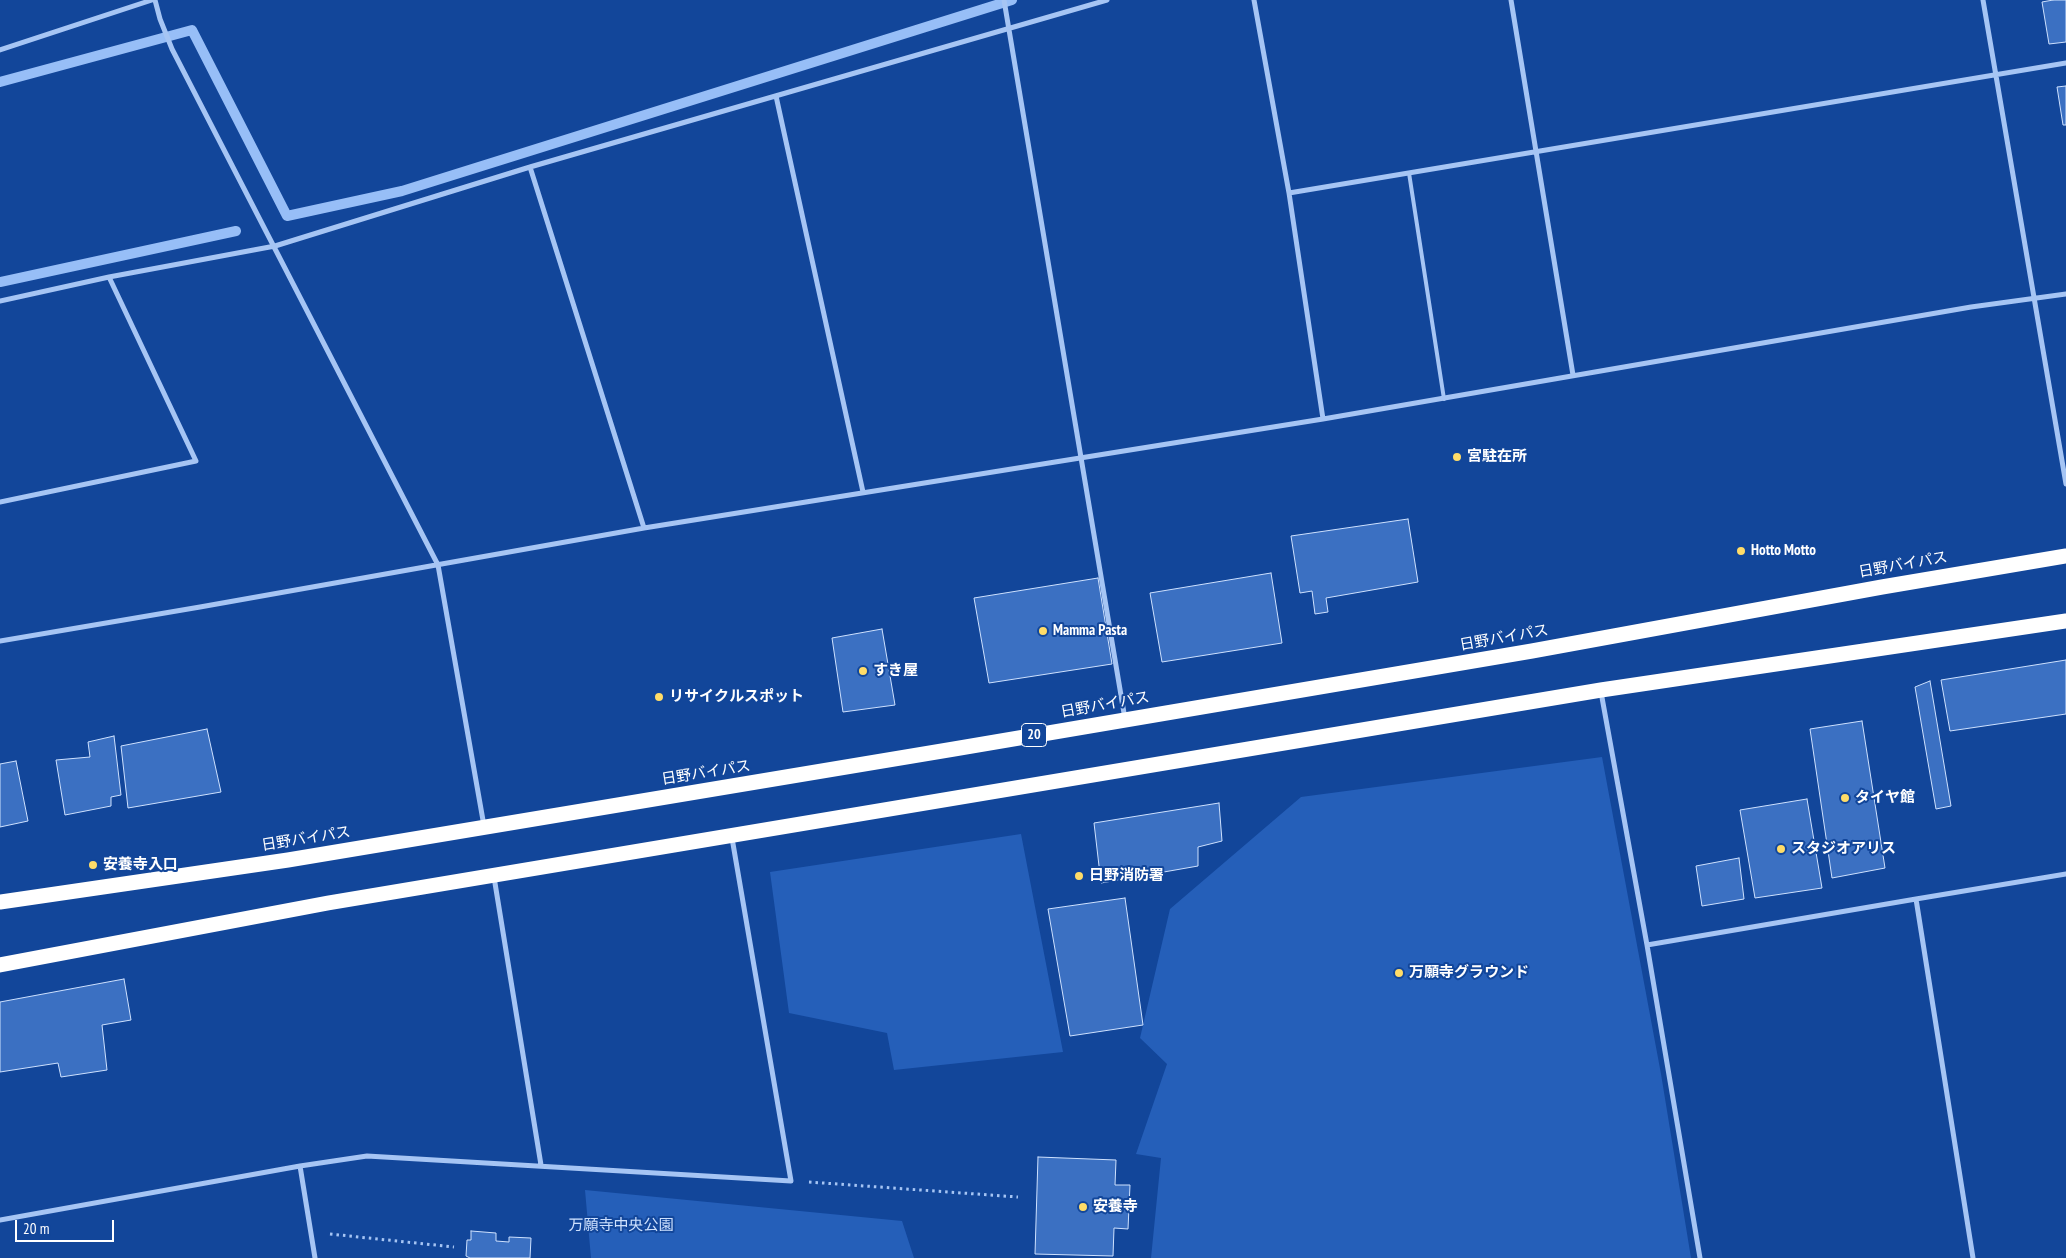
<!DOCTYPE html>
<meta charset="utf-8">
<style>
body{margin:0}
#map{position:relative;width:2066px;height:1258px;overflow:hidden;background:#12469a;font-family:"PT Sans Narrow",sans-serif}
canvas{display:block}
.scale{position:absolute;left:15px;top:1220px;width:99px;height:22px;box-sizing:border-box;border:2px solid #fff;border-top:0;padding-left:6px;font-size:15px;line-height:18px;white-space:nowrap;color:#fff;-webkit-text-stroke:4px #12469a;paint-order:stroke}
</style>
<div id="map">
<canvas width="2066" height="1258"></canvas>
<div class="scale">20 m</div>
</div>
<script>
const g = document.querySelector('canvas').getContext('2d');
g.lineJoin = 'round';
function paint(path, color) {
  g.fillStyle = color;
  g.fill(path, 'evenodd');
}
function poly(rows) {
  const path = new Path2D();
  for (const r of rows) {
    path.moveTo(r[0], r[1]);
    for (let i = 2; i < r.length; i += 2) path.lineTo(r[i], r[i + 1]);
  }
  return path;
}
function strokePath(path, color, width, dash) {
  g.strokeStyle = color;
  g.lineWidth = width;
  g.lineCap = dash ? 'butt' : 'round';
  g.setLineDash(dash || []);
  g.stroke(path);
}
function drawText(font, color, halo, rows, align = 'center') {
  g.font = font + ' "PT Sans Narrow","Noto Sans JP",sans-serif';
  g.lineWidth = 4;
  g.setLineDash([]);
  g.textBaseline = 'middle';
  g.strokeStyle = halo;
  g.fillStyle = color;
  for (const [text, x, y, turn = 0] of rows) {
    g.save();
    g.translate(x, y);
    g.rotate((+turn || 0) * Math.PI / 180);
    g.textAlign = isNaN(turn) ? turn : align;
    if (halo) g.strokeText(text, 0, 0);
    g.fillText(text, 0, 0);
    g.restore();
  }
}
paint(poly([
 [1602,757,1661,1074,1691,1258,1151,1258,1161,1158,1136,1154,1167,1064,1140,1038,1170,909,1301,797],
 [1021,834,1063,1052,894,1070,887,1033,789,1013,770,872],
 [585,1190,902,1221,914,1258,591,1258]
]), '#255fb9');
strokePath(poly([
 [0,82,192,30,287,216,402,191,1012,0],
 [0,282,236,231]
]), '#97bef7', 10);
const building = poly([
 [2053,0,2066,0,2066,42,2049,44,2042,2,2053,0],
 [2066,86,2066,125,2063,125,2057,87,2066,86],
 [1408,519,1418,582,1326,598,1328,612,1315,614,1312,591,1300,593,1291,536,1408,519],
 [1271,573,1282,643,1162,662,1150,593,1271,573],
 [1098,578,1112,664,989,683,974,598,1098,578],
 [882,629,895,705,843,712,832,638,882,629],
 [2066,660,2066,714,1950,731,1941,680,2066,660],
 [1930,681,1951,806,1936,809,1915,687,1930,681],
 [1862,721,1885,868,1832,878,1810,729,1862,721],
 [207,729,221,792,128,808,121,746,207,729],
 [114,736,121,795,111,797,111,806,65,815,56,760,90,757,88,742,114,736],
 [16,761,28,821,0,827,0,764,16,761],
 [1807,799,1822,888,1755,898,1740,810,1807,799],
 [1219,803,1222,841,1198,847,1198,866,1101,883,1094,823,1219,803],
 [1739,858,1744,899,1702,906,1696,866,1739,858],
 [1125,898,1143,1025,1070,1036,1048,909,1125,898],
 [124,979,131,1020,102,1025,107,1070,61,1077,58,1063,0,1072,0,1002,124,979],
 [1038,1157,1116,1160,1115,1185,1130,1185,1128,1229,1114,1228,1113,1256,1035,1254,1038,1157],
 [471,1231,496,1233,496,1241,509,1242,509,1237,531,1238,530,1258,470,1258,466,1256,467,1240,471,1240,471,1231]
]);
paint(building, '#3b70c2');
strokePath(building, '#cee1fe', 1);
strokePath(poly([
 [809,1182,1018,1197],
 [330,1234,454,1247]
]), '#a6c5f4', 3, [2.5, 4]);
strokePath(poly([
 [1409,173,1444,399]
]), '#a6c5f4', 4);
strokePath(poly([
 [155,0,160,19,172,49,438,565,484,826],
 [1004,0,1125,719],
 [1254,0,1289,193,1323,419],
 [1511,0,1573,375],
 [1983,0,2066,484],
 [0,50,152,0],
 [776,96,863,492],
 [530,167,644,528],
 [1289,193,2066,63],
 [0,301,109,277,275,246,530,167,1107,0],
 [0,502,196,461,109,277],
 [0,641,200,607,644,528,1323,419,1971,307,2066,294],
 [1601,692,1647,945,1700,1258],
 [494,877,541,1165],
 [1916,899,2066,874],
 [1647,945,1916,899,1973,1258],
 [0,1220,300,1166],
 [315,1258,300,1166,367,1156,791,1181,732,838]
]), '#a6c5f4', 5);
strokePath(poly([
 [0,902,288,860,954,749,1532,651,1882,587,2066,556],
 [0,965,328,903,1601,690,2066,621]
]), '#fff', 15);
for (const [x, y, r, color] of [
 [1457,457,5,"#ffdc68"],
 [1741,551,5,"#ffdc68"],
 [1043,631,5,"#ffdc68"],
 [863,671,5,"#ffdc68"],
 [659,697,5,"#ffdc68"],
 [1845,798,5,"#ffdc68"],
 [1781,849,5,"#ffdc68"],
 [93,865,5,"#ffdc68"],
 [1079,876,5,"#ffdc68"],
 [1399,973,5,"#ffdc68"],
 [1083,1207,5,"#ffdc68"]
]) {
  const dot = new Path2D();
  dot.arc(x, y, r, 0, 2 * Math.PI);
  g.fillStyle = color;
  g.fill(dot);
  strokePath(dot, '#12469a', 2);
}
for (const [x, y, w] of [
 [1034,735,25]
]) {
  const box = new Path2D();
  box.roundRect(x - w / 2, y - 11.5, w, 23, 4);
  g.fillStyle = '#12469a';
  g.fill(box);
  strokePath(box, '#fff', 1);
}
drawText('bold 14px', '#fff', null, [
 ["20",1034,735]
]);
drawText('bold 15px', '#fff', '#12469a', [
 ["宮駐在所",1467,457],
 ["Hotto Motto",1751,551],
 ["Mamma Pasta",1053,631],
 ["すき屋",873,671],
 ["リサイクルスポット",669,697],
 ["タイヤ館",1855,798],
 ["スタジオアリス",1791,849],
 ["安養寺入口",103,865],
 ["日野消防署",1089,876],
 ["万願寺グラウンド",1409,973],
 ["安養寺",1093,1207]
], 'left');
drawText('15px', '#fff', '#12469a', [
 ["日野バイパス",1903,565,-10],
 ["日野バイパス",1504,638,-10],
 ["日野バイパス",1105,705,-10],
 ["日野バイパス",706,773,-9],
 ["日野バイパス",306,839,-9]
]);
drawText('15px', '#cee1fe', '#12469a', [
 ["万願寺中央公園",621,1226]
]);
</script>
